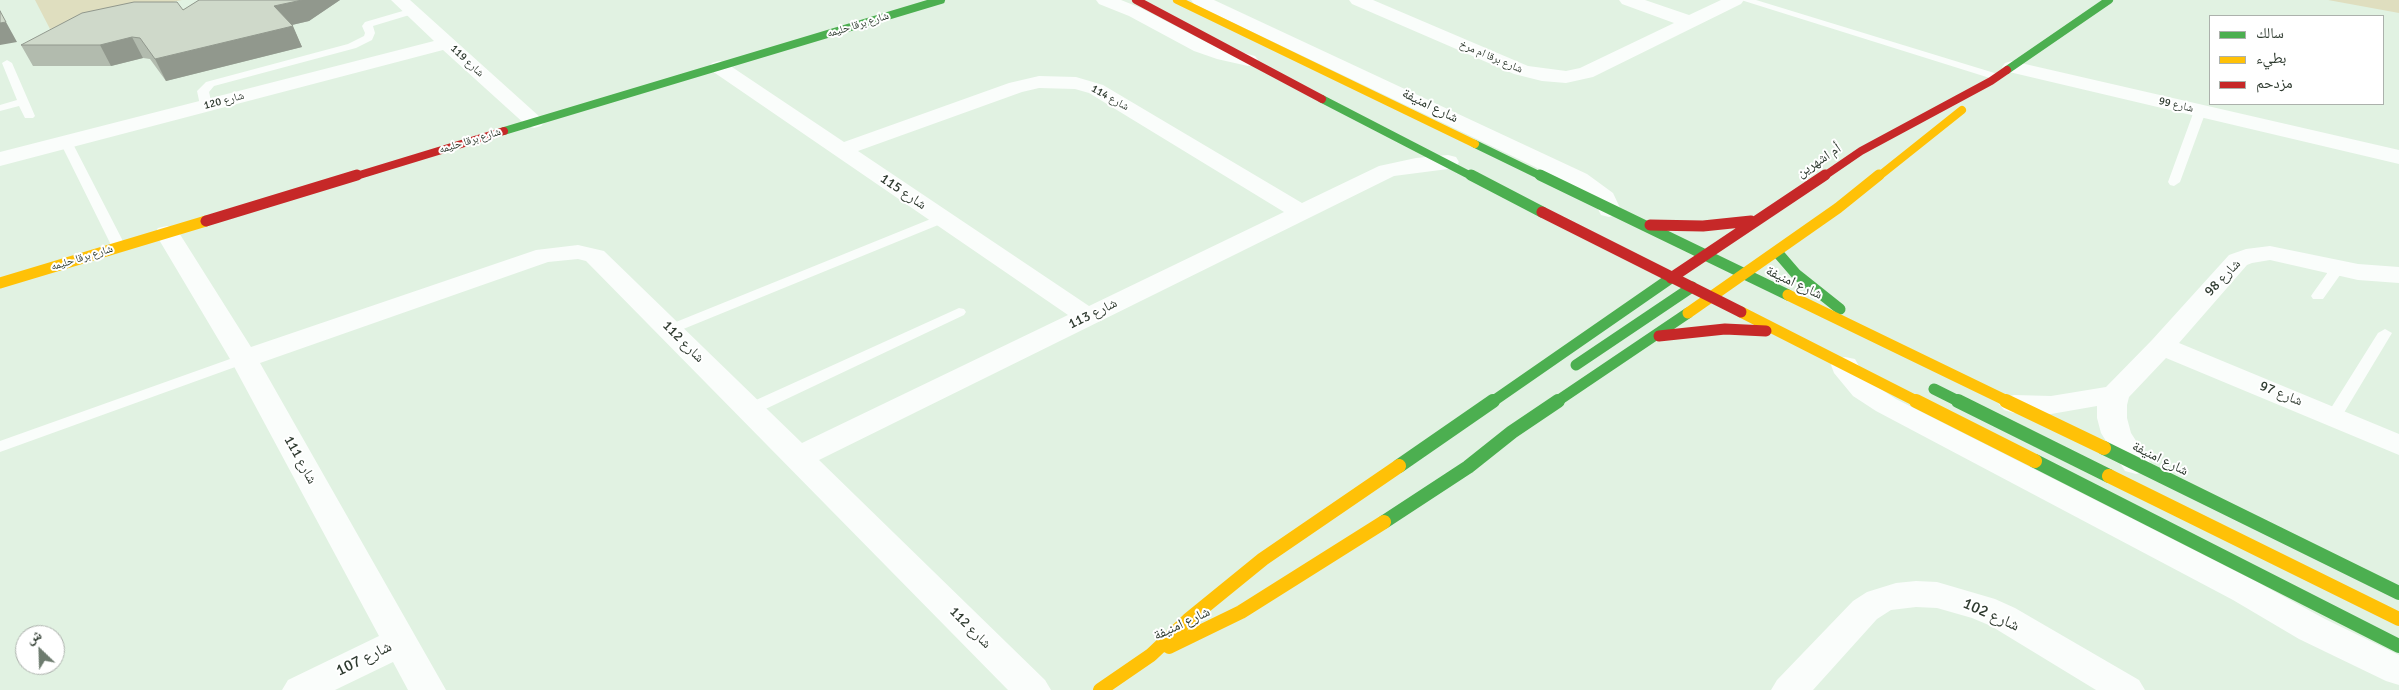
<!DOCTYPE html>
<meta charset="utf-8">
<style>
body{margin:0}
#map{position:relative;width:2399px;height:690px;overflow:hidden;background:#e1f2e2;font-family:Signika,"Noto Naskh Arabic",sans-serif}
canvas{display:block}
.legend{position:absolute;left:2209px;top:15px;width:175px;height:90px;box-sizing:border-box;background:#fff;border:1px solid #acb1ac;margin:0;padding:6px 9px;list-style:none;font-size:15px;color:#2f3b30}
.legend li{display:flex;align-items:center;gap:10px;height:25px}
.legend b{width:25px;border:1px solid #acb1ac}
.north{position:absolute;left:15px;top:625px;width:50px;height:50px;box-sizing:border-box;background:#fff;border:1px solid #acb1ac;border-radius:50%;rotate:336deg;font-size:14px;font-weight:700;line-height:20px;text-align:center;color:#2f3b30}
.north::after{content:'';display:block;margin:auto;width:18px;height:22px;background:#6d7b6e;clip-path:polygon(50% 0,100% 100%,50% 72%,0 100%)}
</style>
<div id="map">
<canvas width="2399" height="690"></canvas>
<ul class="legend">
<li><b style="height:6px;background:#4caf50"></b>سالك</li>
<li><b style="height:6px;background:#ffc107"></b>بطيء</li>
<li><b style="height:6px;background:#c62828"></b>مزدحم</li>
</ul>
<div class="north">ش</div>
</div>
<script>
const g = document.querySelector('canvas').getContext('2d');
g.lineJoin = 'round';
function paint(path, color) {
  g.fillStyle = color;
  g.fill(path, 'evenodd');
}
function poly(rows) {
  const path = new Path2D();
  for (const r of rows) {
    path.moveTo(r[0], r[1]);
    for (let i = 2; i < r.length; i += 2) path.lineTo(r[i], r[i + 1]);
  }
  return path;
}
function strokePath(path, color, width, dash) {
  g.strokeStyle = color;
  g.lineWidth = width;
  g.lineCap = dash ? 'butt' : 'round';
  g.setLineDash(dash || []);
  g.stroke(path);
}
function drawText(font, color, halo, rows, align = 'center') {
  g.font = font + ' Signika,"Noto Naskh Arabic",sans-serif';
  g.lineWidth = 4;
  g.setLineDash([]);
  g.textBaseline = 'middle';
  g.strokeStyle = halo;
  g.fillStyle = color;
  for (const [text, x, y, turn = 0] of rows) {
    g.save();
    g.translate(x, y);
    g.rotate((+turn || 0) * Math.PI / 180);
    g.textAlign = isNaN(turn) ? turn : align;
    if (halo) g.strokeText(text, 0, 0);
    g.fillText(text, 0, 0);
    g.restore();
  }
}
paint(poly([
 [35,0,182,0,50,29],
 [2328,0,2399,0,2399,13]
]), '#dfdebf');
paint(poly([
 [1741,0,1756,0,2001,75,2002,77,2001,79,1993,79,1741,0],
 [413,8,418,11,416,13,373,26,375,33,372,40,356,48,214,86,209,92,212,105,210,107,206,108,200,105,197,91,206,82,348,44,364,36,365,33,362,26,365,22,413,8],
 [7,60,12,63,35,116,33,118,25,118,19,106,0,111,0,105,17,100,2,63,7,60],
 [2200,108,2206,111,2180,182,2174,186,2170,185,2168,182,2194,111,2200,108],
 [66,138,72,142,126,247,124,250,114,250,112,247,60,142,66,138],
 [943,214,950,218,948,221,676,332,666,332,664,329,666,326,943,214],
 [2338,264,2345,268,2323,299,2313,299,2311,296,2313,293,2333,265,2338,264],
 [959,308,964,309,966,312,964,315,757,413,745,413,743,409,745,405,959,308],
 [2385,329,2392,333,2342,416,2340,420,2334,421,2328,420,2326,416,2378,333,2385,329],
 [244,354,252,359,249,362,0,452,0,441,244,354]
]), '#fafdfb');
paint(poly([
 [391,0,410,0,541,118,545,122,541,126,534,128,527,126,443,50,0,166,0,152,434,41,391,0],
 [1096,0,1121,0,1141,8,1208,43,1255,56,1258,60,1255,64,1248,66,1217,59,1194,51,1129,16,1099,4,1096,0],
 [1191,0,1214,0,1587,174,1613,193,1621,210,1617,215,1609,217,1601,215,1594,201,1571,184,1194,4,1191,0],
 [1349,0,1373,0,1528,66,1566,71,1580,68,1674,23,1622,4,1619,0,1645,0,1689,15,1721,0,1744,0,1741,4,1593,77,1566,83,1542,81,1514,74,1352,4,1349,0],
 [719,61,726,63,844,142,1009,83,1039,76,1076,77,1103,85,1302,203,1379,166,1416,158,1448,155,1456,157,1459,162,1456,167,1448,169,1394,176,819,460,1045,680,1051,690,1008,690,586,261,578,259,548,262,260,363,446,690,408,690,393,662,335,690,282,690,288,680,379,636,230,359,155,233,158,228,167,226,176,228,251,347,536,250,578,245,604,251,802,443,1068,315,712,71,709,67,712,63,719,61],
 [1039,88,1075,89,1089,93,1284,212,1089,306,858,151,1022,92,1039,88],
 [2012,61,2399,150,2399,164,2005,71,2002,67,2005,63,2012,61],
 [2270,246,2358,264,2399,267,2399,283,2358,280,2270,260,2252,263,2247,265,2179,343,2399,434,2399,455,2166,358,2129,397,2127,405,2127,418,2131,433,2151,464,2147,471,2136,474,2125,471,2101,433,2097,418,2097,406,2051,414,2014,413,2004,410,1999,404,2004,398,2014,395,2051,396,2106,387,2152,340,2229,255,2246,249,2270,246],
 [1845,357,1855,359,1861,370,1873,384,1896,399,2257,582,2325,619,2399,655,2399,685,2386,681,2299,639,2233,600,1876,411,1853,396,1834,373,1831,365,1835,359,1845,357],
 [1916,581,1937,582,1995,599,2015,608,2139,680,2145,690,2096,690,1991,626,1972,618,1937,608,1916,607,1891,610,1877,619,1813,690,1771,690,1777,680,1853,601,1867,592,1896,583,1916,581]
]), '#fafdfb');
strokePath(poly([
 [2007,70,2109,0],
 [1322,99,1473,177],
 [504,131,941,0],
 [1475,144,1543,177]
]), '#4caf50', 8);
strokePath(poly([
 [1471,175,1542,212],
 [1540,175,1788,295],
 [1777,252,1796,274,1840,309],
 [1576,365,1692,287],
 [1934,389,1960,402],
 [1492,402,1671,278],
 [1556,402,1688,313]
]), '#4caf50', 11);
strokePath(poly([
 [1958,401,2109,476],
 [2104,448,2399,593],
 [2035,461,2399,646],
 [1399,466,1493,401],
 [1384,522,1468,467,1512,432,1558,401]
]), '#4caf50', 14);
strokePath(poly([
 [1177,0,1475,144],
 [1878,177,1962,110]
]), '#ffc107', 8);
strokePath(poly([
 [0,283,206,221],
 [1788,295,2009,402],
 [1741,312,1918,402],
 [1688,313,1838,208,1879,175]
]), '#ffc107', 11);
strokePath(poly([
 [1916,401,2035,461],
 [2006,401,2104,448],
 [2109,476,2399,619],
 [1169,647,1241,612,1384,522],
 [1100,690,1151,655,1188,620,1263,559,1399,466]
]), '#ffc107', 14);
strokePath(poly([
 [1136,0,1322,99],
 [353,177,504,131],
 [1823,177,1861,151,1991,81,2007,70]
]), '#c62828', 8);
strokePath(poly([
 [1542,212,1741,312],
 [206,221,357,175],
 [1650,225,1703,226,1751,221],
 [1671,278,1825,175],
 [1659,336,1725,329,1766,331]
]), '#c62828', 11);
paint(poly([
 [199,0,340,0,309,21,292,25,302,47,166,81,150,59,143,58,111,66,33,66,21,45,183,10]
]), '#b2bbae');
paint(poly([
 [302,0,340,0,309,21,283,27,274,6],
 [6,22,17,42,0,45,0,23],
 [293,26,302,47,166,81,155,59],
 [132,37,143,58,111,66,100,45]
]), '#91988d');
const building = poly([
 [199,0,302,0,274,6,293,26,155,59,140,38,132,37,100,45,21,45,82,13,134,2,177,2,183,10,199,0],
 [0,11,6,22,0,23,0,11]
]);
paint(building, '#cfd9ca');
strokePath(building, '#91988d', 1);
drawText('11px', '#2f3b30', '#fff', [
 ["شارع برقا حليمه",858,25,-17],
 ["شارع برقا ام مرخ",1491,57,23],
 ["شارع 119",467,61,43],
 ["شارع 114",1110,98,29],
 ["شارع 120",224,101,-15],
 ["شارع 99",2176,105,13],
 ["شارع برقا حليمه",470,141,-17],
 ["شارع برقا حليمه",82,258,-17]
]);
drawText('14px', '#2f3b30', '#fff', [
 ["شارع امنيفة",1430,106,26],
 ["أم اشهرين",1819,161,-33],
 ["شارع 115",903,192,34],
 ["شارع 98",2223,278,-46],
 ["شارع امنيفة",1794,283,25],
 ["شارع 113",1093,314,-26],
 ["شارع 112",683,342,45],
 ["شارع 97",2281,394,22],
 ["شارع امنيفة",2160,459,26],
 ["شارع 111",300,460,61],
 ["شارع امنيفة",1182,624,-25],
 ["شارع 112",970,628,45]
]);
drawText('16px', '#2f3b30', '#fff', [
 ["شارع 102",1991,615,24],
 ["شارع 107",364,659,-26]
]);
</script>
